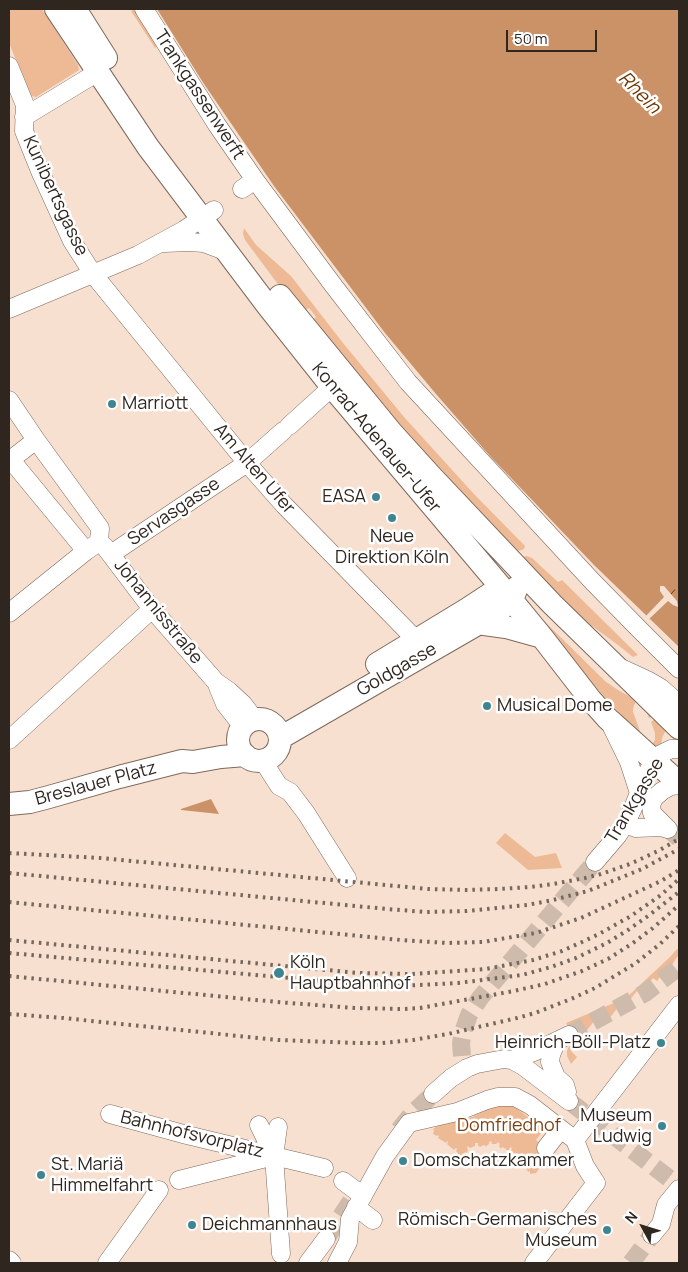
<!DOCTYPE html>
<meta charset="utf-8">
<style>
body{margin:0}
#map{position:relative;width:688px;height:1272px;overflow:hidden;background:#f7e0cf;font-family:Manrope,sans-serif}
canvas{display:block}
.frame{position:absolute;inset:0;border:10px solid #2f2620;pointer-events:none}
.north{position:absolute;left:618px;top:1202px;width:50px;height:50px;-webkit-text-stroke:4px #fff;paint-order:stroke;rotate:309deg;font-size:14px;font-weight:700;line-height:20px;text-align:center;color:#2f2620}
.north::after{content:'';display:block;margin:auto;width:18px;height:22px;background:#2f2620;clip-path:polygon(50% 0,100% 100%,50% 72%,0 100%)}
.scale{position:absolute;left:506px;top:30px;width:91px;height:22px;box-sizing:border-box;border:2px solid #2f2620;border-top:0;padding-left:6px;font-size:15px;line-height:18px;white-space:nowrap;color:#2f2620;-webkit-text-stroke:4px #fff;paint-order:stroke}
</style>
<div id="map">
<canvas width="688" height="1272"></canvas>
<div class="frame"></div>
<div class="north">N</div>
<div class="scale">50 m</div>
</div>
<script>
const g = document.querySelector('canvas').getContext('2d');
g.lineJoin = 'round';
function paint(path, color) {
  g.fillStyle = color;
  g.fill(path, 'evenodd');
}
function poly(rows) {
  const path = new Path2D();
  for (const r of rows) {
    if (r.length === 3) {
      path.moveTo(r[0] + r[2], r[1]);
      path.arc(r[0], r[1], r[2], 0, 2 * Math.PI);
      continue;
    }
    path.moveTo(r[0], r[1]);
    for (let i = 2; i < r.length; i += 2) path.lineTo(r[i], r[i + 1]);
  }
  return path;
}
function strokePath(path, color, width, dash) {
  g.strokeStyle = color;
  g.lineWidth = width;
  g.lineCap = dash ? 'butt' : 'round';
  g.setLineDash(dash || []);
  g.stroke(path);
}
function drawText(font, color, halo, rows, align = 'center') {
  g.font = font + ' Manrope,sans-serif';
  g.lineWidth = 5;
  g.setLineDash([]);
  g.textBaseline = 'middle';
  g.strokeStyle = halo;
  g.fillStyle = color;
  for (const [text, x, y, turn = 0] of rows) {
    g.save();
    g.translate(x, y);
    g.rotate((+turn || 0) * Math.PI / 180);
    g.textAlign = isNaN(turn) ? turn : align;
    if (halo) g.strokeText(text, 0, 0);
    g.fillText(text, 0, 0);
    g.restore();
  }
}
paint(poly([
 [9,9,42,9,78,65,79,70,36,97,31,96,9,43],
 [135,9,158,46,155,48,131,11],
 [244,228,256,245,291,276,343,343,404,417,474,494,525,546,524,549,522,550,517,551,436,472,312,321,316,317,309,308,301,314,286,295,245,240,243,234],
 [527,556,532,558,558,582,562,580,638,655,633,657,618,645,569,609,518,558],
 [534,611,606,682,618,690,636,700,633,709,633,712,641,734,628,722,591,682],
 [647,707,669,724,662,738,661,746,656,749,652,745,655,740,655,733,651,722,655,719,653,716,649,718,646,711],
 [505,833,535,857,556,853,562,868,528,870,496,843],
 [677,949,679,950,679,956,677,957,670,968,668,967,657,981,653,978,641,994,637,991,625,1006,621,1003,609,1019,601,1012,571,1051,577,1057,571,1064,567,1056,567,1051,571,1042,574,1038,566,1023,626,998,670,957],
 [496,1105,514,1106,544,1130,536,1140,551,1153,536,1173,530,1174,530,1171,528,1172,526,1167,527,1165,525,1163,523,1165,520,1163,521,1162,519,1159,518,1160,517,1156,519,1155,518,1153,516,1154,511,1151,512,1148,510,1147,509,1150,506,1150,506,1149,502,1147,501,1149,499,1146,500,1144,498,1142,496,1144,492,1144,491,1141,489,1142,489,1144,485,1147,485,1145,481,1146,481,1147,478,1146,478,1143,475,1143,475,1146,470,1148,468,1146,467,1148,468,1150,467,1153,466,1152,462,1154,463,1156,460,1156,458,1154,456,1155,457,1158,454,1161,453,1160,450,1163,458,1153,456,1151,457,1149,456,1148,454,1150,447,1144,448,1142,447,1141,446,1143,438,1138,439,1136,438,1135,437,1136,433,1134,434,1131,433,1129,443,1122,454,1121,455,1122,462,1122]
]), '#edba95');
paint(poly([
 [157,9,679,9,679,647,594,565,535,503,490,456,436,394,385,333,274,186,204,84],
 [211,799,219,814,181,810,181,809]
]), '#cc9267');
paint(poly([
 [660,586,664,586,677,601,678,607,673,605,668,601,648,620,645,617,664,597,660,591]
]), '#f7e0cf');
strokePath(poly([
 [671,594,679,585]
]), '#6d3700', 1, [6, 5]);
strokePath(poly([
 [668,829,679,838],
 [569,1035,645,993,679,967],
 [462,1056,461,1043,463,1032,469,1015,480,998,595,862],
 [569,1101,679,1186],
 [399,1130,412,1114,433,1094],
 [326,1239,359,1189],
 [631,1263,652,1235]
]), '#cfbbac', 18, [18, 9]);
const minor = poly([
 [144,9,217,125,255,180,333,285,408,382,592,581,638,628,679,669],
 [9,66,25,105,24,131,40,171,72,241,93,274,247,463,284,505,424,648],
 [24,117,98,72],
 [242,189,255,180],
 [164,243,189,242,204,243,228,252],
 [9,309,138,255,184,230,214,210],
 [9,400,36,440,9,461],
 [289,426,332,387],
 [36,440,100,528,99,542],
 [11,460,86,551,99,542,105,547,152,609,216,682,229,691,243,704,255,720],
 [111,554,247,463,283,431],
 [9,613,86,551],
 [623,669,649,681,661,688,679,704],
 [218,687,225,704,243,727],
 [612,727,629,762,639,793],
 [9,740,152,609],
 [263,761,279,786,290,792,306,813,347,878],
 [625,824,636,828,661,827,668,829],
 [668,829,652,813,651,805,654,798,662,791,671,786,679,785],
 [595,862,618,835,625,824,633,808,646,775,654,761,661,754,671,749,679,749],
 [556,1042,551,1055,550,1062,556,1077,565,1085,567,1092],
 [512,1060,536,1051,569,1035],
 [433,1094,451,1078,467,1068,477,1064,504,1059,512,1060,523,1066,569,1101],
 [110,1114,187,1135,324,1168],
 [259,1125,274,1156],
 [546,1148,561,1129],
 [274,1156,278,1127],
 [179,1180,274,1156,281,1254],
 [343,1181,363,1196],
 [356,1207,373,1220],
 [652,1235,661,1224,666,1205,679,1189],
 [9,1260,12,1263],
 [107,1263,159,1190],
 [308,1263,326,1239],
 [337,1263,348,1242,350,1219,385,1156,409,1123,457,1112,487,1100,498,1097,515,1097,530,1105,575,1140],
 [534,1263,596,1183,585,1166,575,1140,679,1005]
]);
const major = poly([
 [56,9,148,147,267,305,332,387,501,587,542,637,590,699,607,718,679,783],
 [75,9,106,58],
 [280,296,392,433,431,476,552,604,679,728],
 [477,623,506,627,542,637],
 [377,664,466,610,501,587],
 [259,740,21],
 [280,738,493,615,512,600,517,587],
 [9,804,30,802,49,797,119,777,182,761,193,762,221,757,245,755]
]);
strokePath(minor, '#7f6a5c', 19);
strokePath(major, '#7f6a5c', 24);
strokePath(minor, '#fff', 18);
strokePath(major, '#fff', 22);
strokePath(poly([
 [9,853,100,858,428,889,467,890,499,889,530,887,553,884,585,878,601,874,630,864,658,851,679,839],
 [9,873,387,909,426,912,466,911,527,905,553,900,588,891,642,869,679,849],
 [9,902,401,940,447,943,483,942,536,933,581,918,661,881,679,870],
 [9,940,358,973,411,974,486,969,533,960,562,951,582,942,599,934,631,916,661,895,679,879],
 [9,953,357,984,400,986,458,983,522,975,551,967,576,958,607,943,628,930,648,916,679,892],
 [9,976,277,1002,355,1008,403,1009,420,1008,514,991,545,984,582,971,608,959,633,943,653,928,679,905],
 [9,1014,63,1018,278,1040,357,1043,382,1043,413,1040,448,1034,517,1018,535,1013,571,999,595,988,636,963,660,944,679,926]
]), '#75675d', 4, [2.5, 5]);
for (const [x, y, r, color] of [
 [112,404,5,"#3f8491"],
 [376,497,5,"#3f8491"],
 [392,518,5,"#3f8491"],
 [487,706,5,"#3f8491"],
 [279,973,6,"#3f8491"],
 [661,1043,5,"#3f8491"],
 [662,1126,5,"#3f8491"],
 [403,1161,5,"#3f8491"],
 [41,1175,5,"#3f8491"],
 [192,1225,5,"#3f8491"],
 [607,1230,5,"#3f8491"]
]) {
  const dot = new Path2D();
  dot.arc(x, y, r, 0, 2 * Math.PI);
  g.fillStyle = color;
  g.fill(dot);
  strokePath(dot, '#fff', 2);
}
drawText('18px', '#2f2620', '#fff', [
 ["Trankgassenwerft",199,95,57],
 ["Kunibertsgasse",55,196,65],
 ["Konrad-Adenauer-Ufer",376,438,50],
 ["Am Alten Ufer",254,469,49],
 ["Servasgasse",174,512,-34],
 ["Johannisstraße",158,612,51],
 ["Goldgasse",397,670,-30],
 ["Breslauer Platz",96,784,-15],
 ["Trankgasse",635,801,-59],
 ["Bahnhofsvorplatz",192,1135,14]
]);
drawText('18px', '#2f2620', '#fff', [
 ["Marriott",122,404],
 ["EASA",366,497,"right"],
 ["Neue",392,537,"center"],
 ["Direktion Köln",392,558,"center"],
 ["Musical Dome",497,706],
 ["Köln",290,963],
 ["Hauptbahnhof",290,984],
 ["Heinrich-Böll-Platz",651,1043,"right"],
 ["Museum",652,1116,"right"],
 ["Ludwig",652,1137,"right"],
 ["Domschatzkammer",413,1161],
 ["St. Mariä",51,1165],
 ["Himmelfahrt",51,1186],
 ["Römisch-Germanisches",597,1220,"right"],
 ["Museum",597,1241,"right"],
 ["Deichmannhaus",202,1225]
], 'left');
drawText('18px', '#7c4413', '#fff', [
 ["Domfriedhof",509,1126]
]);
drawText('italic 19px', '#6d3700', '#fff', [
 ["Rhein",639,93,45]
]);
</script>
